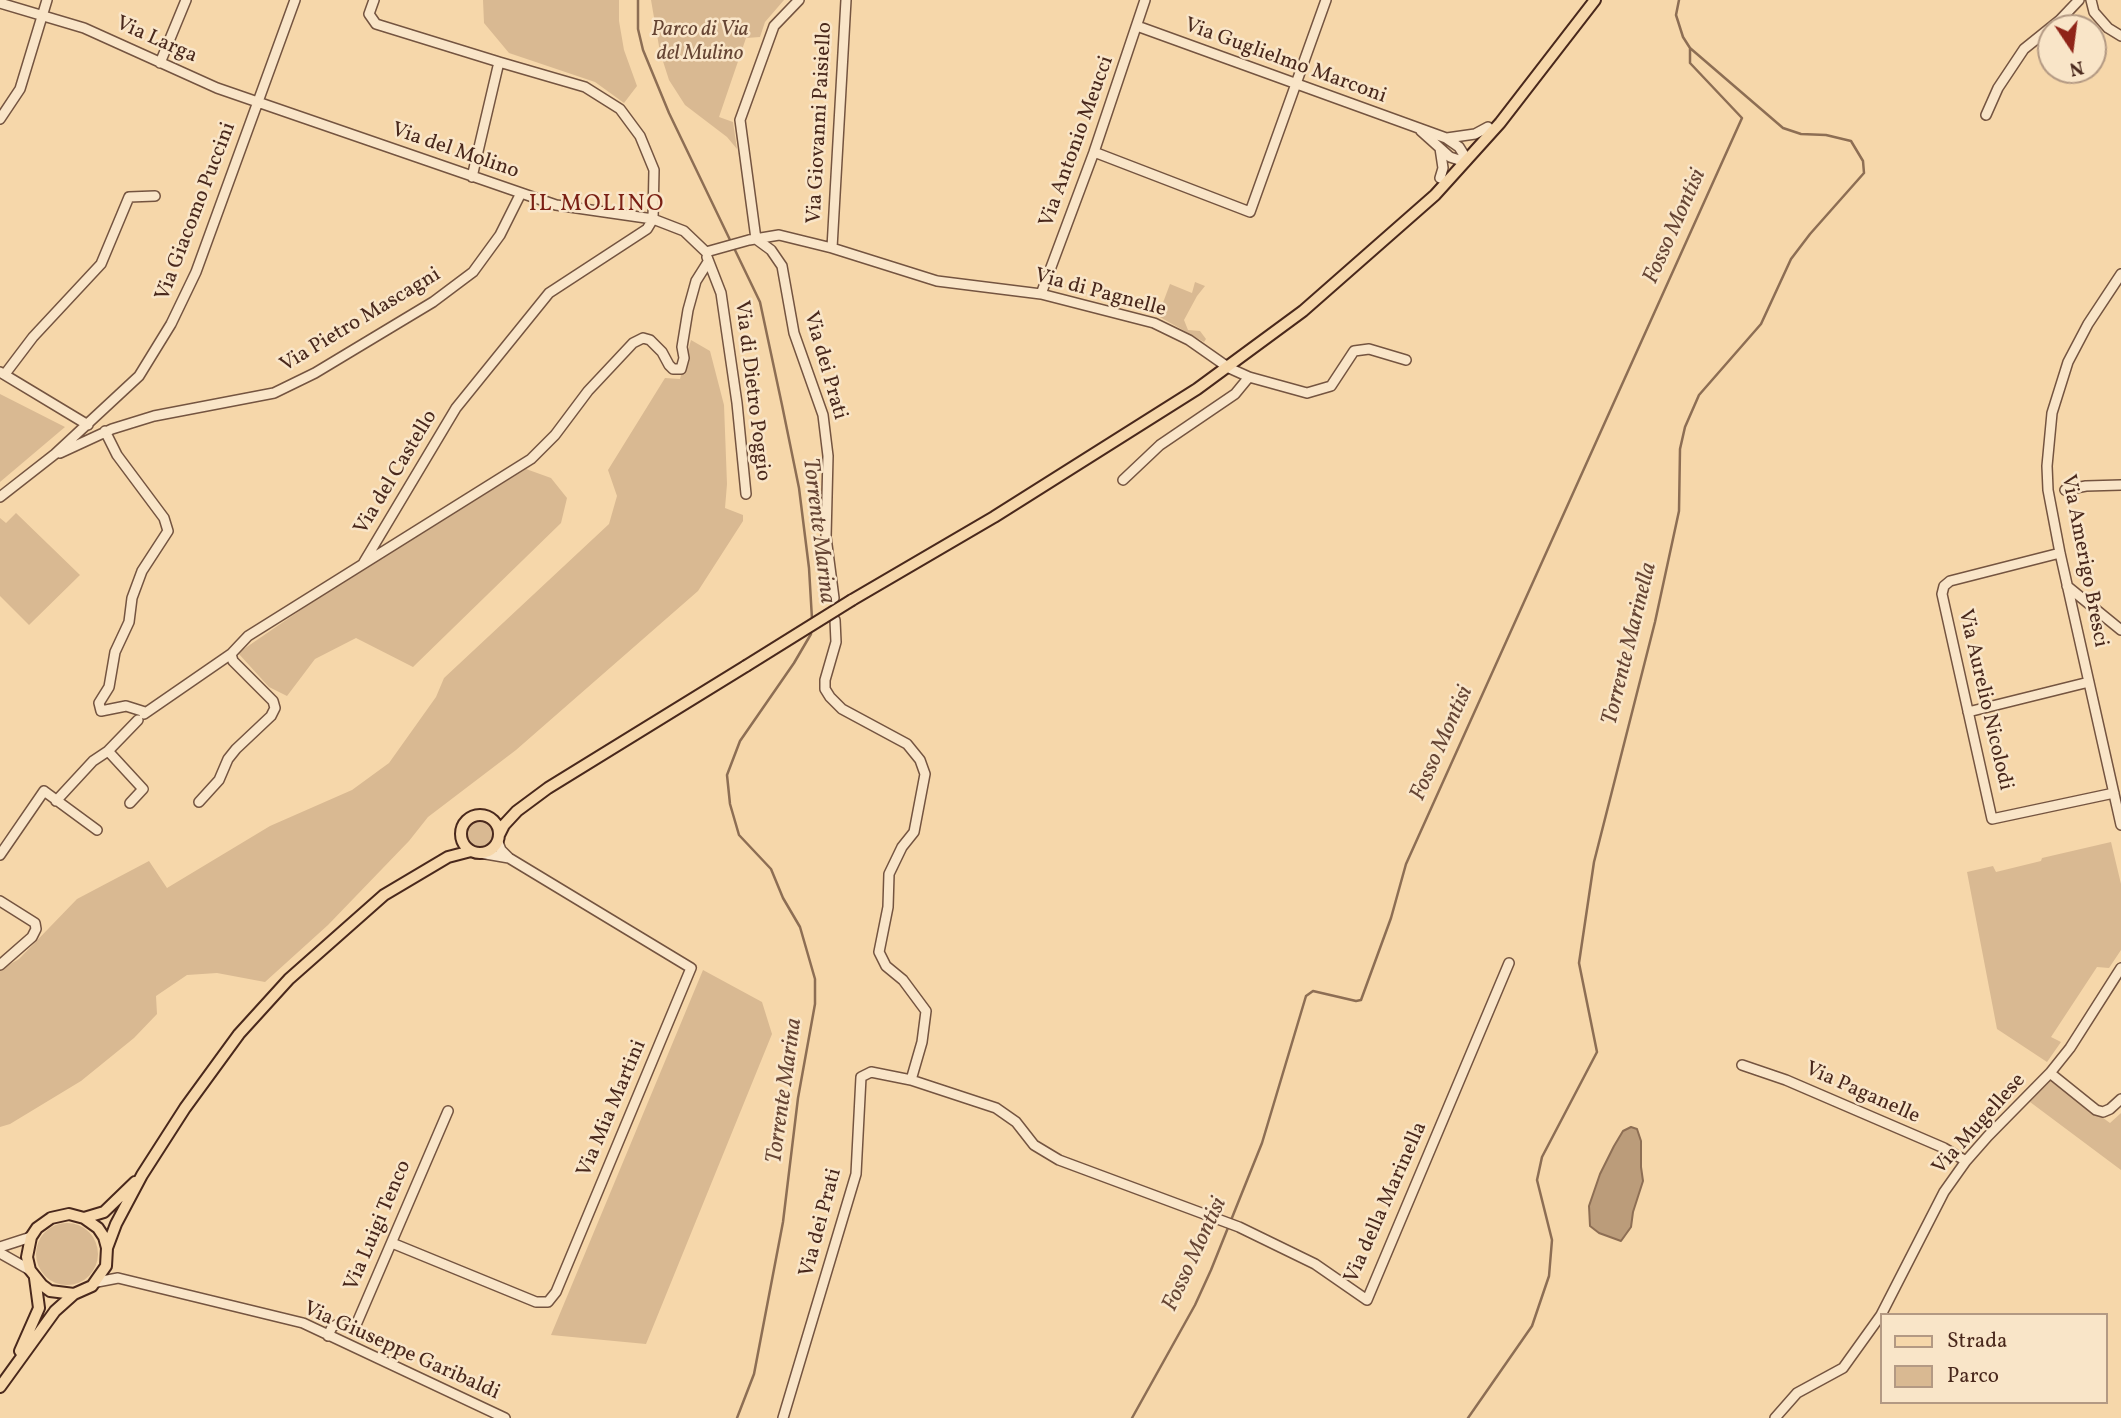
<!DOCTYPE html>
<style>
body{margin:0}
#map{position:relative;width:2121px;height:1418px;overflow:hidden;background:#f6d7aa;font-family:Vollkorn,serif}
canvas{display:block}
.legend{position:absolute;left:1880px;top:1313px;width:228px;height:91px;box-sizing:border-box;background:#f9e5c8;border:2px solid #b39983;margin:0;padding:9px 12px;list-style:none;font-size:21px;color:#49281c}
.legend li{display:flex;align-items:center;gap:14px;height:35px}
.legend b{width:35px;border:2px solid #b39983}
.north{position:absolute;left:2037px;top:14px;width:70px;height:70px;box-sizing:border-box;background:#f9e5c8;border:2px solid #b39983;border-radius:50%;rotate:167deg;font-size:19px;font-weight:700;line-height:28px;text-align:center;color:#49281c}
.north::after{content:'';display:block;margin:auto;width:24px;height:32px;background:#8f2418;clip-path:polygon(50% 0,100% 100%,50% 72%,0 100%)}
</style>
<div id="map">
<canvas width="2121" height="1418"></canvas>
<ul class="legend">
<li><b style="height:9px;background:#f6d7aa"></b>Strada</li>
<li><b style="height:19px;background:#d9b992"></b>Parco</li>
</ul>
<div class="north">N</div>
</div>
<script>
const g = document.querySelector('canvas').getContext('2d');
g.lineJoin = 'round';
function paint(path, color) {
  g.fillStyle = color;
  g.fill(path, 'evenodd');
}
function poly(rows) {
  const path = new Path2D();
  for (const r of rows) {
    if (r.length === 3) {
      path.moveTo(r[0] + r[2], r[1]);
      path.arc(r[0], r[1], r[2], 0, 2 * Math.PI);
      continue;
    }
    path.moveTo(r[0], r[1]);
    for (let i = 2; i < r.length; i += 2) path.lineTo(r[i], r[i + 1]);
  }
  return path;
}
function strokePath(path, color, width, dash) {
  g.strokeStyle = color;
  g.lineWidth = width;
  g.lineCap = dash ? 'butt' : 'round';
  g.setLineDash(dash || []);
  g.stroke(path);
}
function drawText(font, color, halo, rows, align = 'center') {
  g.font = font + ' Vollkorn,serif';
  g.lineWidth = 5;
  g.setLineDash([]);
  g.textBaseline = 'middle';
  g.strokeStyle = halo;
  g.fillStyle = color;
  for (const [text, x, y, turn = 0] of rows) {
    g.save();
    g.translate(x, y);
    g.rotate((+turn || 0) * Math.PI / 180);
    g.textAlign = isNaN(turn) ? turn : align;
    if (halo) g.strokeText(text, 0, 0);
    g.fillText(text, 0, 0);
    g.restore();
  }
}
paint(poly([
 [483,0,619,0,619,21,624,50,637,86,624,103,595,82,509,53,484,23],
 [651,0,784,0,765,22,760,37,746,38,719,117,733,122,737,149,727,137,685,105,669,80,660,52],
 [1195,282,1205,286,1197,296,1184,320,1188,330,1200,331,1206,339,1204,342,1158,316,1170,284,1192,293],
 [691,340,710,351,724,405,727,484,725,508,743,515,743,521,698,591,516,750,428,817,409,841,328,925,265,982,217,973,187,975,156,996,157,1014,134,1038,81,1081,10,1124,0,1127,0,970,19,959,77,899,149,861,167,888,270,826,352,790,389,763,436,697,444,678,609,524,617,496,608,470,665,378,680,379],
 [0,394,65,427,0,482],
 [526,469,551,478,567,498,561,523,413,667,356,638,315,659,287,696,269,687,238,653,340,583],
 [16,513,80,575,29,625,0,596,0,518,6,523],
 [479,834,15],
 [2111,842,2121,884,2121,950,2109,968,2097,967,2051,1037,2061,1042,2047,1062,1997,1029,1967,872,1993,866,1996,872,2041,861,2042,858],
 [703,970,762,1002,772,1034,646,1344,551,1335],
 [2050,1079,2110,1123,2121,1113,2121,1170,2030,1102],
 [67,1254,31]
]), '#d9b992');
const water = poly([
 [1631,1127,1637,1129,1641,1141,1641,1167,1643,1181,1633,1212,1631,1227,1621,1241,1599,1233,1590,1226,1589,1206,1600,1174,1614,1146,1623,1131,1631,1127]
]);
paint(water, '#bb9c7a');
strokePath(water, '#8d6e54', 2);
strokePath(poly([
 [638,0,638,29,643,50,669,113,731,242],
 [734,248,760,302,782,405,799,488,809,568,812,619],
 [737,1418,754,1374,783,1222,798,1098,815,1004,815,979,800,927,783,898,771,869,739,835,730,804,727,775,740,741,794,663,811,634,811,629],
 [1132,1418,1195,1305,1211,1270,1262,1143,1306,996,1313,991,1356,1001,1361,1000,1391,918,1406,864,1742,118,1690,63,1690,49],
 [1468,1418,1532,1326,1549,1276,1552,1240,1537,1180,1542,1157,1597,1052,1579,963,1594,862,1655,622,1679,511,1680,449,1685,427,1699,395,1761,324,1791,259,1810,234,1864,173,1863,161,1851,141,1826,135,1801,134,1783,128,1690,48,1683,37,1676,15,1679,0]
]), '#8d6e54', 2.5);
const minor = poly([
 [374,0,369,14,376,24,499,62],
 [2091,0,2094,12,2108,28,2121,36],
 [0,3,84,28,217,88,556,205,653,219,684,231,706,252],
 [1137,26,1446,138,1459,147,1464,155,1465,162,1450,157,1421,131],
 [160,63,186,0],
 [1986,115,1998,88,2024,49,2060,20,2079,0],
 [0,119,20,89,47,0],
 [1447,138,1475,134,1488,127],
 [1440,148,1443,168,1440,178],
 [1094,152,1250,212,1326,0],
 [756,239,771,250,782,266,794,333,823,415,828,456,826,537,834,598],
 [756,239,740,120,774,26,799,0],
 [832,248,846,0],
 [706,252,749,240,779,235,832,248,937,281,1041,294,1154,323,1189,340,1229,368,1249,377,1307,393,1331,386,1354,351,1369,349,1406,360],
 [707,257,721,293,737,403,746,494],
 [2121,274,2088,324,2068,362,2052,413,2047,466,2048,490,2060,553,2121,825],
 [1041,294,1094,152,1145,0],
 [0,372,88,425],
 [5,374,33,337,101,264,129,197,155,196],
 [105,431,117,455,164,518,168,531,142,571,132,598,129,622,115,652,109,687,99,703,101,711,126,706,145,712],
 [60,453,112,429,154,416,274,393,315,373,433,302,473,272,500,235,521,193],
 [1123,480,1160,445,1235,394,1249,377],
 [2065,490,2086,486,2121,485],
 [0,497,55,454,139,376,171,324,196,272,295,0],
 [2060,553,1950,581,1944,586,1942,594,1992,819,2114,793],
 [364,562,456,408,549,293,647,229,653,219,654,170,640,136,620,109,585,87,499,62,472,177],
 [2067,586,2121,630],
 [835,620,836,642,825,680,825,689,830,697,842,709,907,744,920,760,925,774,914,832,902,847,889,874,888,907,879,952,886,966,903,980,926,1011,922,1042,911,1080],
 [1968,712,2089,682],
 [144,714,231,654,248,636,531,459,555,435,588,391,633,343,643,338,650,340,662,352,669,365,673,369,681,369,684,358,682,347,688,310,696,281,708,262],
 [108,751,143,789,130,803],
 [56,801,93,761,108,751,138,720],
 [199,802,219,780,228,759,236,749,271,716,275,708,273,701,233,661,231,654],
 [480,853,509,858],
 [0,855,44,791,97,830],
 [0,901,35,923,36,929,32,937,0,965],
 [1742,1065,1786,1080,1944,1148,1966,1161],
 [2050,1073,2096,1110,2103,1112,2110,1109,2121,1099],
 [392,1243,536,1302,548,1302,556,1292,691,968,509,858,501,850,498,842],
 [0,1247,31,1237],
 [0,1253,30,1270],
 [97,1282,118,1278,303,1323,505,1418],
 [1881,1315,1944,1192,1966,1161,1988,1136,2050,1073,2070,1048,2121,968],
 [328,1336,332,1327,336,1325,356,1325,448,1111],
 [783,1418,856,1174,861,1077,871,1072,911,1080,996,1108,1016,1122,1034,1145,1059,1160,1239,1227,1315,1264,1367,1300,1509,963],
 [1775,1418,1797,1393,1843,1368,1881,1315]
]);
const major = poly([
 [852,600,994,517,1197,389,1303,311,1435,195,1500,123,1595,0],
 [480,834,19],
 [499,835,504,825,517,811,548,788,746,666],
 [84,1218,104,1212,135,1182],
 [107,1248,116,1224,142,1175,185,1108,239,1034,289,979,384,895,448,857,471,851],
 [20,1351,39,1308,35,1278],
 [0,1387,55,1311,74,1294,92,1286,106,1266,107,1248,104,1237,98,1228,84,1218,69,1214,51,1218,37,1228,31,1237,27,1257,30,1270,42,1285,50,1291,74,1294]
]);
strokePath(minor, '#745440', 12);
strokePath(major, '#49281c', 14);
strokePath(minor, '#f9e5c8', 9);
strokePath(major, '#f6d7aa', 10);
const majorBridge = poly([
 [746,666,852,600]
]);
strokePath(majorBridge, '#49281c', 14, []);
strokePath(majorBridge, '#f6d7aa', 10);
drawText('italic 21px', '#664534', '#f9e5c8', [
 ["Parco di Via",700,31],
 ["del Mulino",700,55]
]);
drawText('21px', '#49281c', '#f9e5c8', [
 ["Via Larga",156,41,24],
 ["Via Guglielmo Marconi",1285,62,20],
 ["Via Giovanni Paisiello",821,123,-87],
 ["Via Antonio Meucci",1078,142,-70],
 ["Via del Molino",455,152,19],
 ["Via Giacomo Puccini",197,212,-69],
 ["Via di Pagnelle",1100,294,15],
 ["Via Pietro Mascagni",361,321,-31],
 ["Via dei Prati",824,366,74],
 ["Via di Dietro Poggio",751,391,83],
 ["Via del Castello",397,473,-59],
 ["Via Amerigo Bresci",2083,561,79],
 ["Via Aurelio Nicolodi",1984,700,77],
 ["Via Paganelle",1862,1094,24],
 ["Via Mia Martini",613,1109,-67],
 ["Via Mugellese",1980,1125,-48],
 ["Via della Marinella",1387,1203,-66],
 ["Via dei Prati",822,1223,-75],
 ["Via Luigi Tenco",379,1226,-67],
 ["Via Giuseppe Garibaldi",401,1352,24]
]);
g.letterSpacing = '2px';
drawText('23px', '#7a1f14', '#f9e5c8', [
 ["IL MOLINO",597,206]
]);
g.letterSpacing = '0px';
drawText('italic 23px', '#664534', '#f9e5c8', [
 ["Fosso Montisi",1676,227,-66],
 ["Torrente Marina",817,531,83],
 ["Torrente Marinella",1631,644,-76],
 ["Fosso Montisi",1443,744,-66],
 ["Torrente Marina",786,1091,-82],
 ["Fosso Montisi",1196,1255,-65]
]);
</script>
